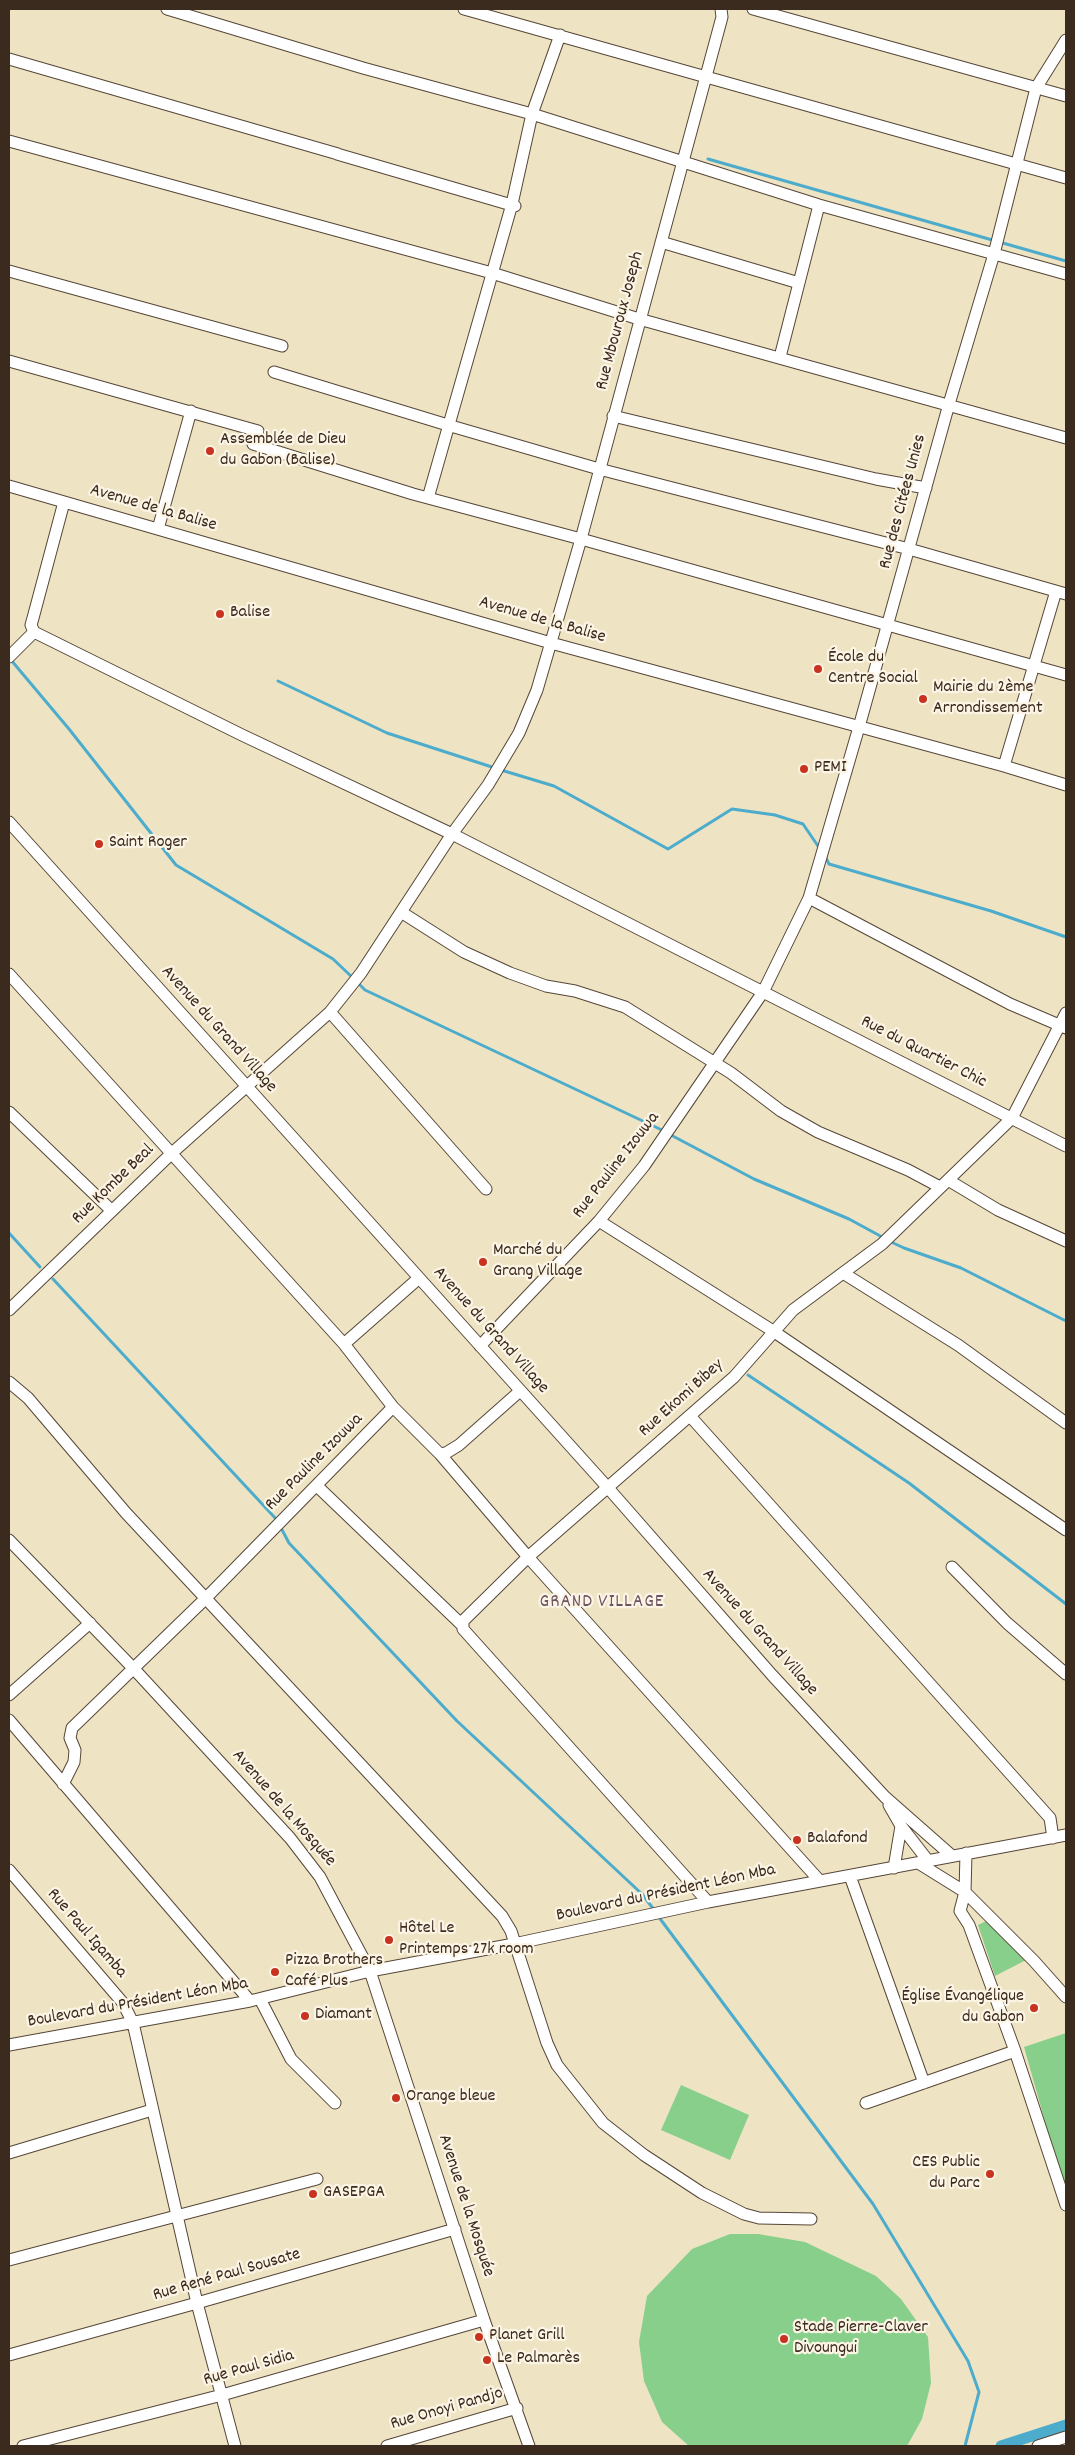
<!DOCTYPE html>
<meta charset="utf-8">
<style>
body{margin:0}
#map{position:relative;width:1075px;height:2455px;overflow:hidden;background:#eee4c4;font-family:Dekko,sans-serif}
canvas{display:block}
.frame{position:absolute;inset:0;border:10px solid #3b2a1e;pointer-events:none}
</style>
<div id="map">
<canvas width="1075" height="2455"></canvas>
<div class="frame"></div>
</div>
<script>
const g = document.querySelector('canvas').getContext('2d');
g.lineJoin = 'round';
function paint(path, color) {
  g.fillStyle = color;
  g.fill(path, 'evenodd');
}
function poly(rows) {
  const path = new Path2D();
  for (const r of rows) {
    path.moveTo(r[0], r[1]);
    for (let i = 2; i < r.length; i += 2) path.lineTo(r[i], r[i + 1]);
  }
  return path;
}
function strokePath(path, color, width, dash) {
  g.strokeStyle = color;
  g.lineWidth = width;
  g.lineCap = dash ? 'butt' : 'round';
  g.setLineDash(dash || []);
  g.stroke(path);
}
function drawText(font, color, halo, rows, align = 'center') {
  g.font = font + ' Dekko,sans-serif';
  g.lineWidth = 4.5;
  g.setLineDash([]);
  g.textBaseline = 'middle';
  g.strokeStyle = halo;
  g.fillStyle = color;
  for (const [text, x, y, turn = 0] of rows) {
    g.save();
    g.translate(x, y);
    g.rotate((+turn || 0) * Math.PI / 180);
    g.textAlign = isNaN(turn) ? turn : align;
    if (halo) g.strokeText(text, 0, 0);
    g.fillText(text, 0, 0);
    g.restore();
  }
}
paint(poly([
 [992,1918,1028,1959,995,1976,978,1925],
 [1066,2033,1066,2196,1024,2047],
 [681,2085,749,2115,730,2160,661,2130],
 [730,2234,758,2234,805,2242,876,2276,901,2299,928,2337,931,2383,922,2419,907,2446,689,2446,662,2422,644,2381,639,2342,647,2296,692,2249]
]), '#87cf8b');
strokePath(poly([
 [708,159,1066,261],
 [11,660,69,729,176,865,333,959,353,978],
 [278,681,387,733,495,768],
 [501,770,554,786,668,849,732,809,775,815,803,824,820,849],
 [825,856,829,864,991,911,1066,937],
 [357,982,365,990,664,1131],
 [669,1134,754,1179,849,1219,884,1238],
 [9,1233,40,1267],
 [889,1241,904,1248,961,1268,1066,1321],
 [53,1279,277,1520],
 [748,1375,909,1483,1066,1604],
 [280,1526,289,1543,457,1721,642,1894,655,1911],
 [658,1916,873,2204,968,2361,979,2392,965,2446]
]), '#4daccc', 3);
strokePath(poly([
 [1001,2446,1066,2425]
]), '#4daccc', 11);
const minor = poly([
 [167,9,363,68,532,114,819,205,1066,274],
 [464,9,1066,178],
 [753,9,1066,96],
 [9,59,338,154],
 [9,141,492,273,639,319,1066,438],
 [337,154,515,206],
 [661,242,799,283],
 [9,271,282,346],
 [780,357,819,205],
 [9,361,258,431],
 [274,372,451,426,599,469,909,549,1066,594],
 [613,416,876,479,926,488],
 [253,444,413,494,581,539,1066,675],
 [9,486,551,643,1004,766,1066,785],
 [428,498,512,204,532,114,560,35],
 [64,502,33,618,31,625,34,632,242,735,452,834,1066,1146],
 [158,529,191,411],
 [9,657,34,632],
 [1004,766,1056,591],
 [9,822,609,1489,772,1675,885,1797,952,1856],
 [809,898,1010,1004,1066,1028],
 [401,912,464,952,510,973,546,986,575,991,625,1007,731,1073,781,1111,818,1132,908,1170,940,1187],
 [9,974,344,1344,393,1407,440,1454,528,1557,819,1880],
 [330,1012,486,1189],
 [9,1112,112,1211],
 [948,1180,998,1210,1066,1241],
 [599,1221,773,1331,1066,1530],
 [843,1273,958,1345,1066,1423],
 [9,1310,172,1153,330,1012,361,973,452,834,488,785,519,733,537,690,581,539,722,17,721,9],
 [344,1344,419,1278],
 [480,1346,599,1221,644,1166,763,992,809,898,859,727,949,404,994,254,1036,88,1066,40],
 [9,1382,28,1398,126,1513,502,1916,511,1931,547,2043,557,2065,603,2123,644,2155,702,2193,744,2214,759,2218,811,2219],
 [690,1416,1050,1818,1053,1838],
 [440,1454,446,1453,459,1445,520,1391],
 [317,1486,462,1625],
 [9,1540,134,1669,290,1838,320,1877,370,1971,484,2320,529,2446],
 [952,1567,1007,1623,1066,1674],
 [9,1695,90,1623],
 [9,1720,250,2001],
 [63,1784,74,1762,75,1750,70,1738,72,1728,205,1599,393,1407],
 [889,1805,901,1826,929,1862],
 [966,1853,965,1892,960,1911,969,1925,1015,2051,1066,2205],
 [920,1864,965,1892,1034,1961,1066,1997],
 [894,1868,901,1826],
 [9,1870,123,2003,133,2023,197,2303,235,2446],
 [850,1876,924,2083],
 [708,1902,463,1629,463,1621,528,1557,734,1377,793,1310,882,1244,1012,1118,1066,1013],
 [260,1999,291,2059,335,2103],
 [9,2045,250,2001,370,1971,514,1944,708,1902,1066,1835],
 [866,2103,1015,2051],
 [9,2153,152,2110],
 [9,2260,317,2179],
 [9,2355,197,2303,455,2229],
 [23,2446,222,2395,484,2320],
 [387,2446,517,2408],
 [1038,2446,1066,2437]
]);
strokePath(minor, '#564637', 13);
strokePath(minor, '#fff', 11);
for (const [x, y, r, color] of [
 [210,451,5,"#c8321e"],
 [220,614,5,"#c8321e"],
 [818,669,5,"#c8321e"],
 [923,699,5,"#c8321e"],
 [804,769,5,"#c8321e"],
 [99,844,5,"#c8321e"],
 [483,1262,5,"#c8321e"],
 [797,1840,5,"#c8321e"],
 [389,1940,5,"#c8321e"],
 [275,1972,5,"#c8321e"],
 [1034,2008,5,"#c8321e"],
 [305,2016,5,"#c8321e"],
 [396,2098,5,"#c8321e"],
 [990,2174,5,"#c8321e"],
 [313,2194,5,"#c8321e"],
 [479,2337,5,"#c8321e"],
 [784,2339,5,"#c8321e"],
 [487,2360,5,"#c8321e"]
]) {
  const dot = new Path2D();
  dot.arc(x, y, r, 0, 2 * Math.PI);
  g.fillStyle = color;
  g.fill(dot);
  strokePath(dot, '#fcf5e5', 2);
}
drawText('18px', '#3b2a1e', '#fcf5e5', [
 ["Rue Mbouroux Joseph",621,321,-75],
 ["Rue des Citées Unies",904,502,-75],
 ["Avenue de la Balise",153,509,16],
 ["Avenue de la Balise",542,621,16],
 ["Avenue du Grand Village",218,1030,48],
 ["Rue du Quartier Chic",923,1053,27],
 ["Rue Pauline Izouwa",617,1166,-52],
 ["Rue Kombe Beal",114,1185,-44],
 ["Avenue du Grand Village",490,1331,48],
 ["Rue Ekomi Bibey",682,1399,-42],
 ["Rue Pauline Izouwa",315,1463,-45],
 ["Avenue du Grand Village",759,1633,48],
 ["Avenue de la Mosquée",283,1809,49],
 ["Boulevard du Président Léon Mba",666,1894,-12],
 ["Rue Paul Igamba",86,1934,49],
 ["Boulevard du Président Léon Mba",138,2004,-10],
 ["Avenue de la Mosquée",465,2206,72],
 ["Rue René Paul Sousate",227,2276,-16],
 ["Rue Paul Sidia",249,2369,-16],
 ["Rue Onoyi Pandjo",447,2410,-16]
]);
drawText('18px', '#3b2a1e', '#fcf5e5', [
 ["Assemblée de Dieu",220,441],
 ["du Gabon (Balise)",220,462],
 ["Balise",230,614],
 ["École du",828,659],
 ["Centre Social",828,680],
 ["Mairie du 2ème",933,689],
 ["Arrondissement",933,710],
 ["PEMI",814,769],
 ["Saint Roger",109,844],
 ["Marché du",493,1252],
 ["Grang Village",493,1273],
 ["Balafond",807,1840],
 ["Hôtel Le",399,1930],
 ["Printemps 27k room",399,1951],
 ["Pizza Brothers",285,1962],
 ["Café Plus",285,1983],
 ["Église Évangélique",1024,1998,"right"],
 ["du Gabon",1024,2019,"right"],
 ["Diamant",315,2016],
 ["Orange bleue",406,2098],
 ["CES Public",980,2164,"right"],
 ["du Parc",980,2185,"right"],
 ["GASEPGA",323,2194],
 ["Stade Pierre-Claver",794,2329],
 ["Divoungui",794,2350],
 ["Planet Grill",489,2337],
 ["Le Palmarès",497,2360]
], 'left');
g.letterSpacing = '1px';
drawText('19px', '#6c5463', '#fcf5e5', [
 ["GRAND VILLAGE",602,1603]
]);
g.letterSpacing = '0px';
</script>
